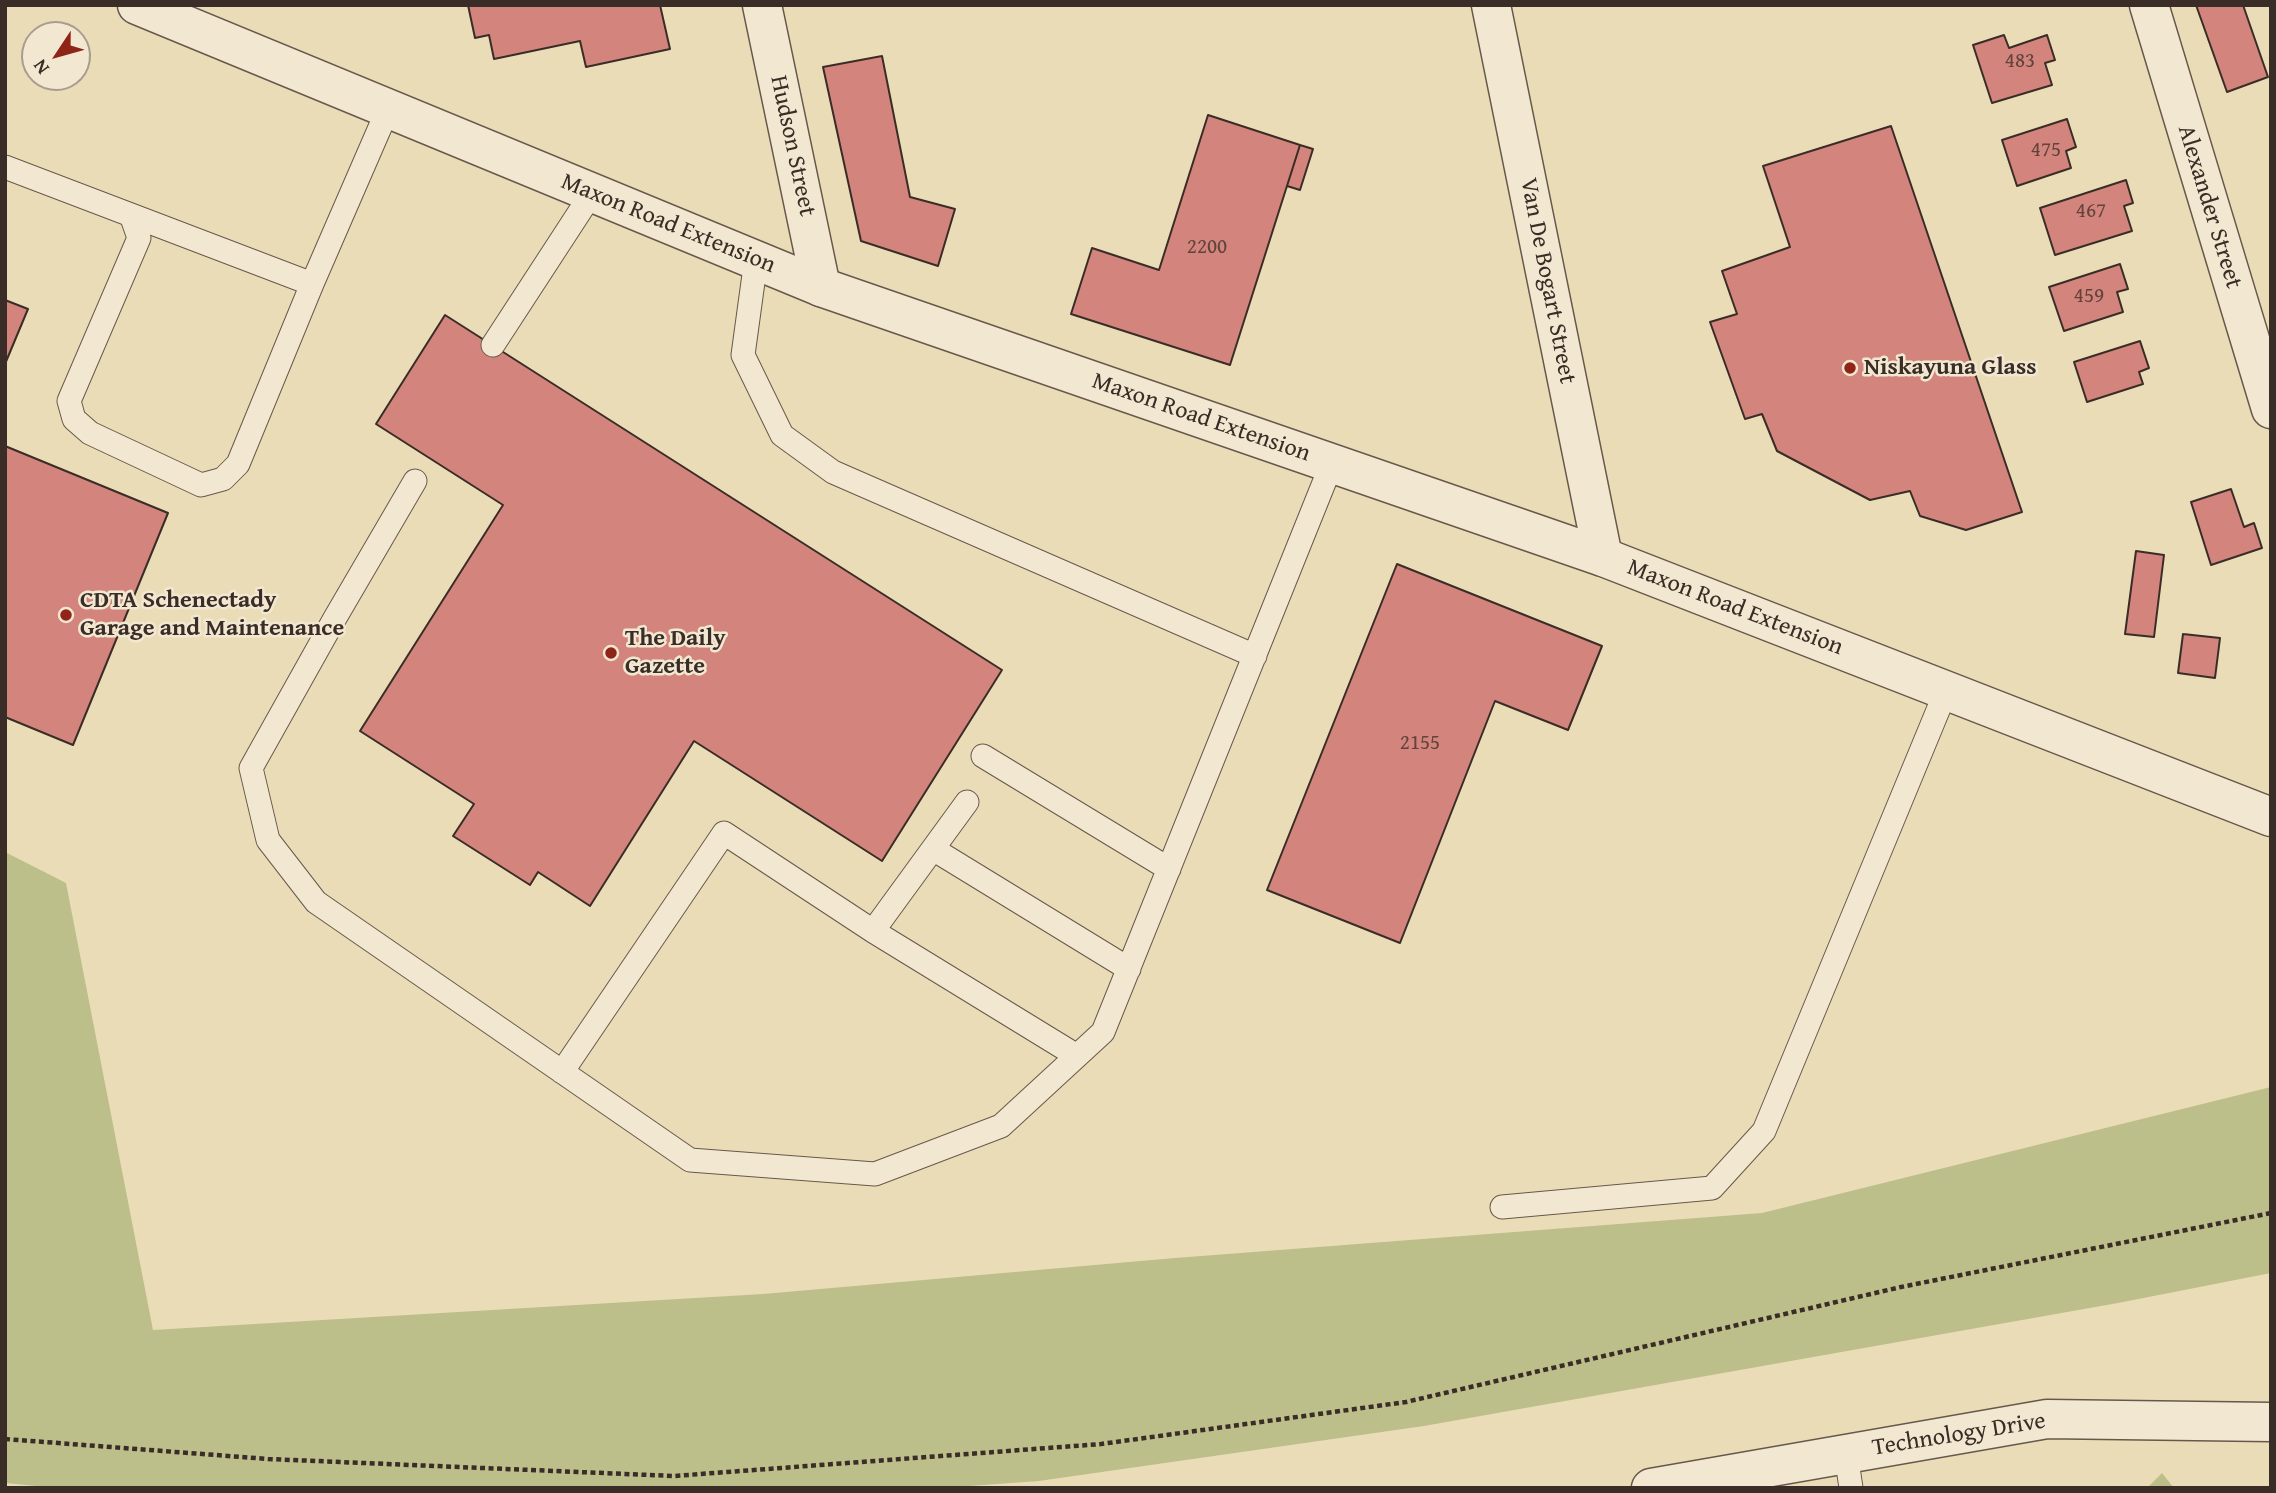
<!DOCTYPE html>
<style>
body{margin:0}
#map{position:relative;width:2276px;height:1493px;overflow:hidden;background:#ebdcb8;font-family:"Gentium Book Plus",serif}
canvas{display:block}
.frame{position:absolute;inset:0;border:7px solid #3a2d27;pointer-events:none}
.north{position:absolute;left:21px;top:21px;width:70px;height:70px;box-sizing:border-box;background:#f2e8d1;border:2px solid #a89d8d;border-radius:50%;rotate:234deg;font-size:19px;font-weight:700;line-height:28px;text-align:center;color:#3a2d27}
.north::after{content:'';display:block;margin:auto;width:24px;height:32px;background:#8f2418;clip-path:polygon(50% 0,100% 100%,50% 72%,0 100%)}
</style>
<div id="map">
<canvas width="2276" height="1493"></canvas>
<div class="frame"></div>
<div class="north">N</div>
</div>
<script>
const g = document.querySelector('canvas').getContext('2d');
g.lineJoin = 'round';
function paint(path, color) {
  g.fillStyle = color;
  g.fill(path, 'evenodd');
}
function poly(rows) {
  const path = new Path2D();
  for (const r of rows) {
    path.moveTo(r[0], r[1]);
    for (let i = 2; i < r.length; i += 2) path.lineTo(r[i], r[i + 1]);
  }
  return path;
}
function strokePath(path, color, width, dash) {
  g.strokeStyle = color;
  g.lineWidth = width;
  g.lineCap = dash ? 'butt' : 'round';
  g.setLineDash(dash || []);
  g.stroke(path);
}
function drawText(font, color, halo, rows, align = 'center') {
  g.font = font + ' "Gentium Book Plus",serif';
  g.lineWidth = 5;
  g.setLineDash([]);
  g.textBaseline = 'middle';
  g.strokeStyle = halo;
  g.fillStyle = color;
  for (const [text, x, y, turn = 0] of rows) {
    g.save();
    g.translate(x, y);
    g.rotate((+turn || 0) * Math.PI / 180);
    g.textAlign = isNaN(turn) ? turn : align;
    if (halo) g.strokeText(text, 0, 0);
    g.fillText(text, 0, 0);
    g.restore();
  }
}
paint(poly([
 [5,852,66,883,153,1330,763,1294,1175,1258,1762,1213,2271,1087,2271,1273,2118,1303,1424,1426,1039,1481,942,1488,56,1488,5,1483],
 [2162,1473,2174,1488,2147,1488]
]), '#bdbf8b');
const building = poly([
 [468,5,660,5,670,49,586,67,580,41,494,59,489,35,475,38,468,5],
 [2196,5,2243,5,2268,77,2227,92,2196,5],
 [2004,35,2009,48,2047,35,2055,60,2045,63,2052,85,1992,103,1973,45,2004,35],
 [882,56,910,197,955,209,938,266,861,241,823,67,882,56],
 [1208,115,1300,145,1230,365,1071,314,1092,248,1159,270,1208,115],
 [2067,119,2076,147,2066,151,2071,168,2017,186,2002,140,2067,119],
 [1891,126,2022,512,1966,530,1920,516,1910,491,1870,500,1777,451,1762,414,1745,419,1710,322,1737,314,1722,271,1790,247,1763,166,1891,126],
 [1300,145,1313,149,1300,190,1287,186,1300,145],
 [2126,180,2133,203,2124,206,2132,231,2055,255,2040,208,2126,180],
 [2120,264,2128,289,2117,292,2123,312,2064,331,2049,287,2120,264],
 [5,300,28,309,5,364,5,300],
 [445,315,1002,670,882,861,694,741,590,906,538,872,530,885,453,836,474,804,360,731,503,505,376,424,445,315],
 [2140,341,2149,368,2139,372,2143,384,2087,402,2074,362,2140,341],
 [5,446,168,513,73,745,5,717,5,446],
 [2231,489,2244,527,2254,523,2262,548,2211,565,2191,502,2231,489],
 [2136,551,2164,555,2154,637,2125,634,2136,551],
 [1397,564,1602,646,1568,730,1495,701,1400,943,1267,890,1397,564],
 [2183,634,2220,638,2215,678,2178,673,2183,634]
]);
paint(building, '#d2847d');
strokePath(building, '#3a2d27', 2);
const service = poly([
 [5,167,131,215,139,238,69,401,74,419,90,433,201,485,223,479,238,464,312,284,388,109],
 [131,215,312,284],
 [756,260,743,355,782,435,833,472,1255,656],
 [493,345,592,193],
 [415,481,335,618,251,768,268,840,316,902,690,1160,875,1174,1001,1126,1103,1032,1332,463],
 [983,756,1169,869],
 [933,849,1129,969],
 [873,931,967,802],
 [562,1072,724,833,873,931,1077,1056],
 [1502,1207,1712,1188,1764,1131,1946,691],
 [1846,1454,1851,1488]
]);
const minor = poly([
 [762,5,821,287],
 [1491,5,1603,557],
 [2149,5,2271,409],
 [1651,1488,2047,1419,2271,1422]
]);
const tertiary = poly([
 [137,5,821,287,1603,557,2271,817]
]);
strokePath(service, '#66594b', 25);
strokePath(minor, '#66594b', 41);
strokePath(tertiary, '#66594b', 41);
strokePath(poly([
 [5,1439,268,1459,674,1476,1101,1444,1406,1402,1901,1287,2271,1213]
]), '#3a2d27', 4.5, [5, 3.5]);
strokePath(service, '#f2e8d1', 23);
strokePath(minor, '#f2e8d1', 38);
strokePath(tertiary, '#f2e8d1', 38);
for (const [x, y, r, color] of [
 [1850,368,7,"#8f2418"],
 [66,615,7,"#8f2418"],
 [611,653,7,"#8f2418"]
]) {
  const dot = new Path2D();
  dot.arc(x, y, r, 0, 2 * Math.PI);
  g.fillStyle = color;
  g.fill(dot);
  strokePath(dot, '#f2e8d1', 2.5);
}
drawText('21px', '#60433c', null, [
 ["483",2020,62],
 ["475",2046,151],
 ["467",2091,212],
 ["2200",1207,248],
 ["459",2089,297],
 ["2155",1420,744]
]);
drawText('24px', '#3a2d27', '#f2e8d1', [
 ["Hudson Street",792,146,78],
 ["Alexander Street",2209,207,73],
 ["Maxon Road Extension",668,224,22],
 ["Van De Bogart Street",1547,281,79],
 ["Maxon Road Extension",1201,418,19],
 ["Maxon Road Extension",1735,608,21],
 ["Technology Drive",1959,1435,-9]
]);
drawText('bold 24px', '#3a2d27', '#f2e8d1', [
 ["Niskayuna Glass",1864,368],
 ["CDTA Schenectady",80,601],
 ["Garage and Maintenance",80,629],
 ["The Daily",625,639],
 ["Gazette",625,667]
], 'left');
</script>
